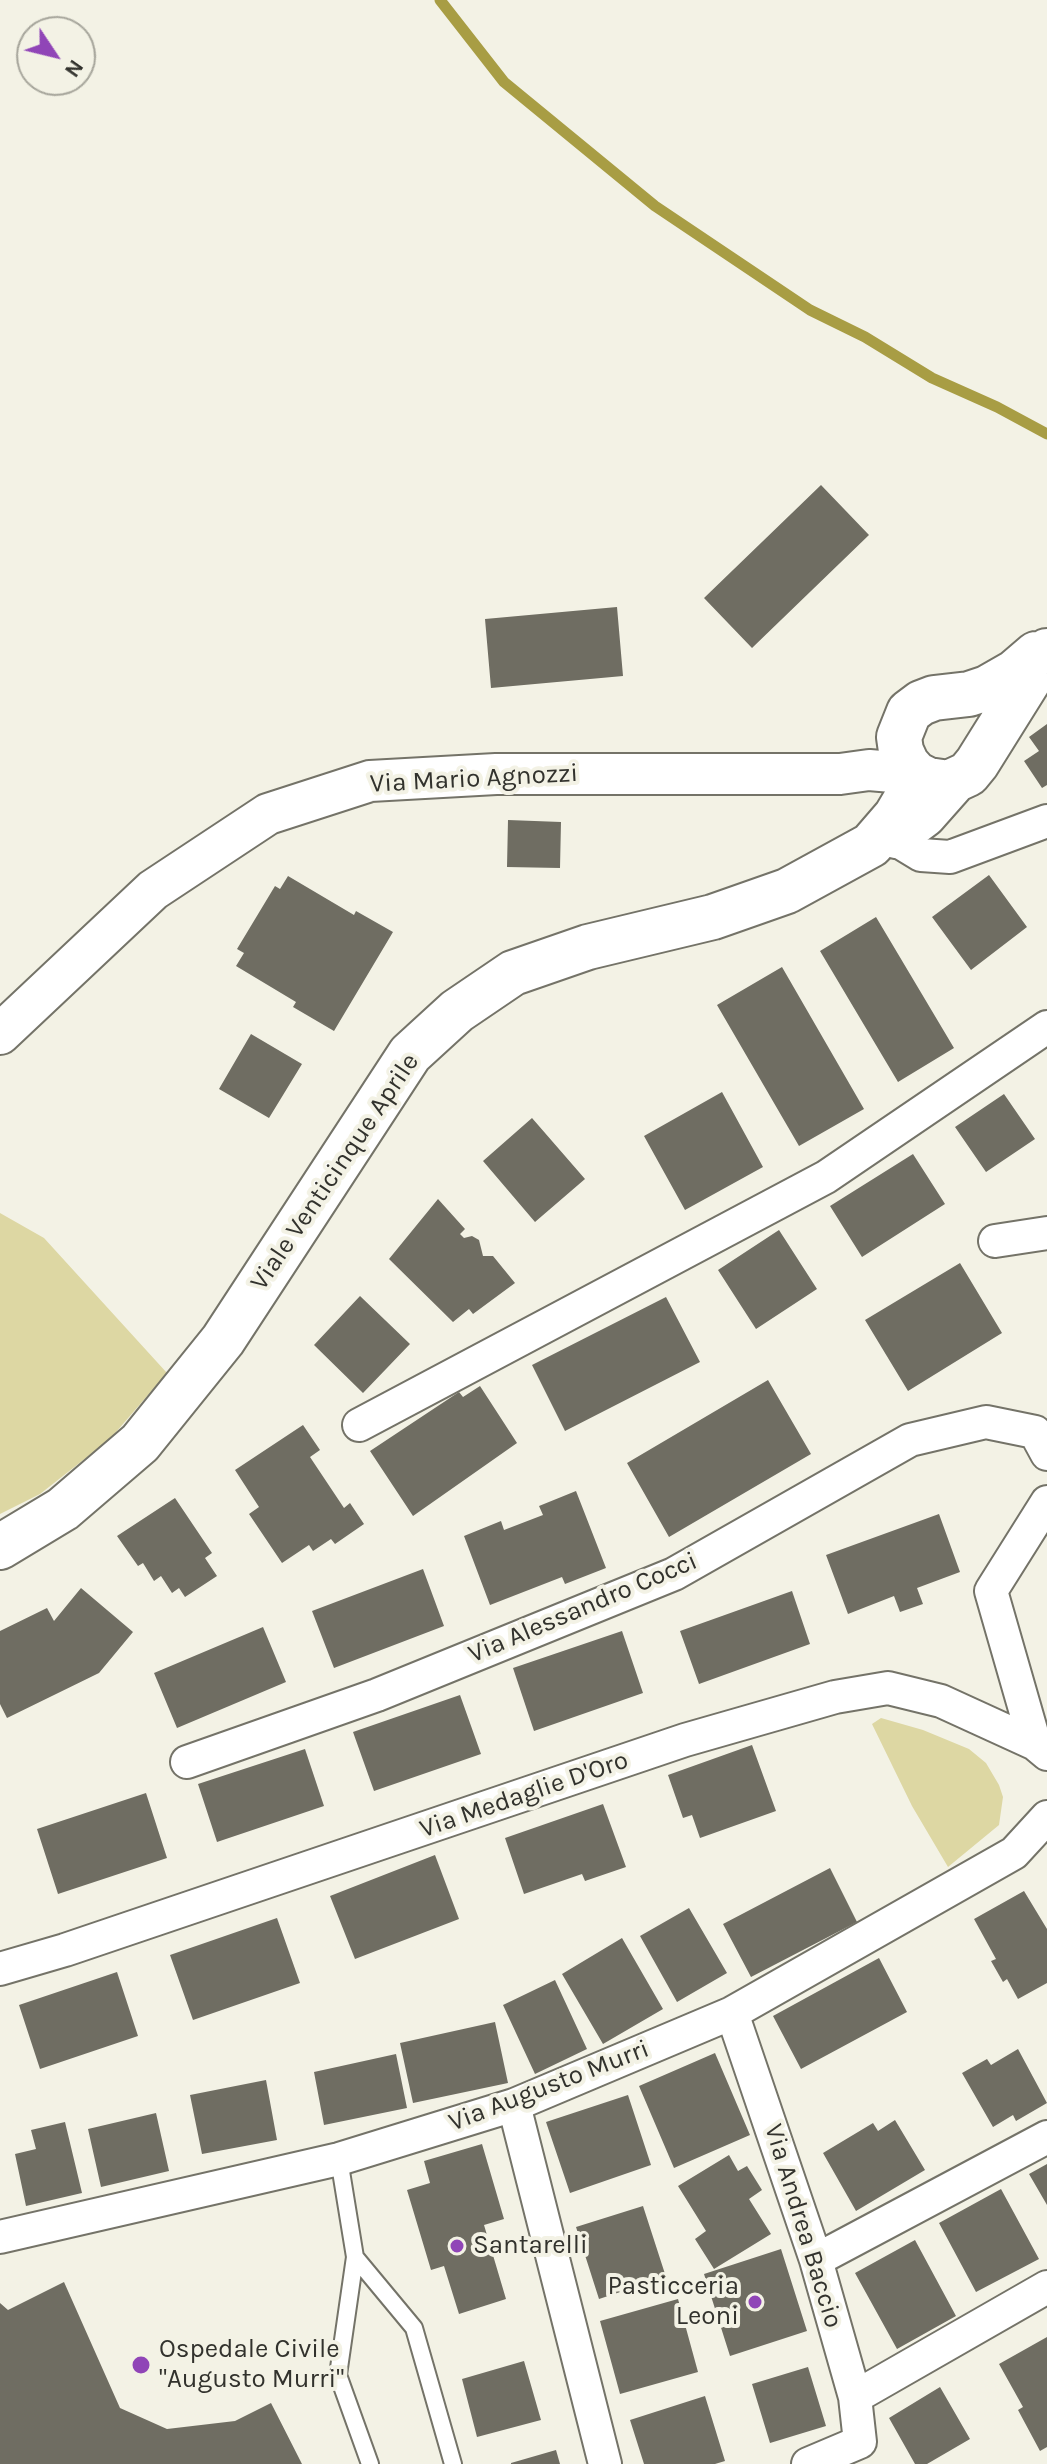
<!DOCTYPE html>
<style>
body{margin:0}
#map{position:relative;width:1047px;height:2464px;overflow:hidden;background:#f3f2e5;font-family:Karla,sans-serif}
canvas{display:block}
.north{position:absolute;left:16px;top:16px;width:80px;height:80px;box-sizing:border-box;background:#f3f2e5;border:2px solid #a6a59b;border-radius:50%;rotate:125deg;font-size:22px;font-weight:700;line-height:32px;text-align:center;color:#32322d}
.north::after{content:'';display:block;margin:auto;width:28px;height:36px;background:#9045b7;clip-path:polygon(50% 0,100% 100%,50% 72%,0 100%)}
</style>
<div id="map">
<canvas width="1047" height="2464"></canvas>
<div class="north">N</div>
</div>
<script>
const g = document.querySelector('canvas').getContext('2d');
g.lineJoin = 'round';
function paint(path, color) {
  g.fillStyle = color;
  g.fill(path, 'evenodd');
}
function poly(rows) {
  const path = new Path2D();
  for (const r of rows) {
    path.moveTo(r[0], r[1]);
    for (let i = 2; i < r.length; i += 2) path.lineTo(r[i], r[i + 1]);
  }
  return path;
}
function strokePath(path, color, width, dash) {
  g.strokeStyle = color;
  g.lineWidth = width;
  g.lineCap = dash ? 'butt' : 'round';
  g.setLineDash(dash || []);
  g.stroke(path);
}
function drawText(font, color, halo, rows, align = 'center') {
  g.font = font + ' Karla,sans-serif';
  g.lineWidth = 8;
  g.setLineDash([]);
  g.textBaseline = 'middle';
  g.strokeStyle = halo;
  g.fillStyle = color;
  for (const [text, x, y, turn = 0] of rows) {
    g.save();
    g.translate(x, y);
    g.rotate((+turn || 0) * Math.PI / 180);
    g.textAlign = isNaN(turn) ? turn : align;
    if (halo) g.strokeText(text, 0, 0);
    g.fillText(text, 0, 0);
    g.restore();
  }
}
paint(poly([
 [0,1213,44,1238,167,1373,110,1439,40,1494,0,1514],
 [881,1718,923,1730,969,1749,986,1763,999,1785,1003,1797,999,1825,948,1867,912,1806,872,1724]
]), '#ddd7a3');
strokePath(poly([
 [440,0,504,82,655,206,810,310,865,337,932,378,997,407,1047,434]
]), '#a89d44', 11);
paint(poly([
 [821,485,869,535,752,648,704,598],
 [617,607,623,676,491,688,485,619],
 [1047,724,1047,785,1042,788,1024,761,1039,751,1029,737],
 [508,820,561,822,560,868,507,867],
 [989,875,1027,927,971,970,932,917],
 [288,876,354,915,356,911,393,932,334,1031,293,1007,296,1002,236,966,244,953,237,949,275,886,280,889],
 [876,917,954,1048,898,1082,820,951],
 [782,967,864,1109,799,1146,717,1005],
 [251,1034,302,1064,269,1118,219,1089],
 [722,1092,763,1167,685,1210,644,1136],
 [1004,1094,1035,1139,986,1172,955,1127],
 [532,1118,585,1179,535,1222,483,1161],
 [913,1154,945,1204,862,1257,830,1206],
 [438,1199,465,1229,460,1234,464,1238,472,1236,479,1240,483,1256,493,1256,515,1283,473,1314,469,1309,453,1322,389,1259],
 [779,1230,817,1289,756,1329,718,1270],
 [960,1263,1002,1333,908,1391,865,1320],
 [360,1296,410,1344,363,1393,314,1345],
 [666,1297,700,1362,565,1431,532,1365],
 [768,1380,811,1454,669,1537,627,1463],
 [480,1386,517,1443,413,1516,370,1451,459,1392,463,1397],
 [303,1425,320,1450,310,1457,344,1508,350,1503,364,1524,335,1544,331,1539,313,1551,309,1545,282,1563,249,1514,259,1507,235,1470],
 [576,1491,606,1568,565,1584,562,1577,490,1605,464,1536,501,1521,504,1530,543,1515,539,1506],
 [175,1498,212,1553,205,1558,217,1576,185,1597,179,1588,172,1593,161,1576,154,1581,143,1563,138,1566,117,1536],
 [939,1514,960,1572,917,1588,923,1604,900,1612,894,1596,848,1614,826,1555],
 [423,1569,444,1626,334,1668,312,1611],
 [81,1588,133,1632,99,1673,7,1718,0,1704,0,1631,47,1608,54,1621],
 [792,1591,810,1644,699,1684,680,1631],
 [263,1627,286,1682,177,1728,154,1673],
 [622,1631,643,1693,534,1731,513,1668],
 [460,1695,481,1754,374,1791,353,1732],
 [752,1745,776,1811,700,1838,692,1815,683,1818,668,1775],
 [305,1749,324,1806,217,1842,198,1784],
 [146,1793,167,1858,58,1894,37,1829],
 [603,1804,626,1867,585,1881,582,1874,524,1894,505,1838],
 [435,1855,459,1919,355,1959,330,1896],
 [830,1868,857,1922,751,1977,723,1924],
 [1024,1891,1047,1929,1047,1983,1018,1999,1007,1979,1003,1982,991,1961,996,1959,974,1919],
 [689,1908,727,1973,677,2002,640,1936],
 [277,1918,300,1983,193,2020,170,1955],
 [622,1938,663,2009,603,2044,562,1974],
 [879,1958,907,2012,801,2069,773,2016],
 [117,1972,138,2036,40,2069,19,2005],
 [555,1980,587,2049,535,2074,503,2005],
 [495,2022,508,2083,413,2103,400,2043],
 [1018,2049,1047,2103,1016,2121,1013,2115,993,2127,962,2073,987,2059,991,2065],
 [715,2053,750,2135,674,2168,639,2086],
 [396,2054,407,2108,324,2125,314,2072],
 [266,2080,277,2140,202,2154,190,2095],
 [628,2095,651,2165,570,2193,546,2122],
 [156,2113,169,2171,101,2187,88,2129],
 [895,2120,925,2170,856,2211,823,2153,873,2123,878,2131],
 [65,2122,82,2193,26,2206,15,2154,36,2149,31,2130],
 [482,2144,504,2219,484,2225,506,2299,459,2314,444,2266,431,2270,407,2190,430,2183,424,2161],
 [729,2155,738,2171,747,2166,762,2190,749,2199,771,2234,714,2269,695,2239,706,2231,678,2186],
 [1047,2164,1047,2205,1029,2174],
 [1001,2189,1039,2259,976,2292,939,2223],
 [643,2206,666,2277,599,2299,576,2227],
 [915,2240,956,2316,897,2349,855,2273],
 [781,2249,807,2331,730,2356,704,2274],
 [64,2282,120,2408,167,2429,235,2421,271,2403,302,2464,0,2464,0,2303,8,2310],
 [678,2299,698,2372,620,2394,600,2321],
 [1047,2337,1047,2447,1040,2451,1018,2410,1023,2407,999,2364],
 [524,2361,541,2420,477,2437,462,2379],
 [808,2367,826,2426,770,2443,752,2384],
 [940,2387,970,2439,927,2464,915,2464,889,2418],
 [705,2396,725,2461,715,2464,644,2464,630,2420],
 [556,2450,560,2464,511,2464,511,2463]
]), '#6f6d62');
const service = poly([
 [339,2159,355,2257,338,2375,370,2464],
 [355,2257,414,2328,453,2464]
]);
const minor = poly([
 [893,838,921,855,950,857,1047,821],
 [995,1241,1047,1233],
 [359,1425,826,1177,1047,1027],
 [1035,1744,991,1591,1047,1502],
 [187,1762,377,1695,674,1574,910,1440,986,1422,1035,1432,1047,1454],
 [0,1969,65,1950,685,1740,835,1697,888,1688,941,1701,1035,1744,1047,1754],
 [732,2013,816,2260,855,2397,860,2442,808,2464],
 [514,2105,605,2464],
 [0,2237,339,2159,514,2105,732,2013,1014,1853,1047,1817],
 [816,2260,1047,2137],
 [855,2397,1047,2287]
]);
const tertiary = poly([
 [0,1034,153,890,268,814,370,781,496,774,840,774,869,770,916,774]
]);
const secondary = poly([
 [942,782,928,780,916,774,907,764,901,751,899,737,909,712,921,703,934,698,969,694,987,688,1015,672,1036,654],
 [896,836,924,815,955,780,968,774,977,763,1047,651],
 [0,1547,63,1509,140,1443,223,1340,410,1054,457,1011,513,973,588,947,713,917,787,891,871,845,896,816,909,794,916,774]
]);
strokePath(service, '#747368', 20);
strokePath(minor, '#747368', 36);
strokePath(tertiary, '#747368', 44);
strokePath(secondary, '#747368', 48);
strokePath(service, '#fff', 16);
strokePath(minor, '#fff', 32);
strokePath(tertiary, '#fff', 40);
strokePath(secondary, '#fff', 44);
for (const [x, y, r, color] of [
 [457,2246,8,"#9045b7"],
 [755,2302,8,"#9045b7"],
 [141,2365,10,"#9045b7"]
]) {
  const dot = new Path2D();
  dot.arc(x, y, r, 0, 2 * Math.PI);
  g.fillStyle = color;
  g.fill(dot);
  strokePath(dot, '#f3f2e5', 3);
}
drawText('26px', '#32322d', '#f3f2e5', [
 ["Via Mario Agnozzi",474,779,-3],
 ["Viale Venticinque Aprile",335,1172,-56],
 ["Via Alessandro Cocci",583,1608,-23],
 ["Via Medaglie D'Oro",524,1795,-19],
 ["Via Augusto Murri",549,2086,-21],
 ["Via Andrea Baccio",803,2226,73]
]);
drawText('26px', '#32322d', '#f3f2e5', [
 ["Santarelli",473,2246],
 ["Pasticceria",739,2287,"right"],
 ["Leoni",739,2317,"right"],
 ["Ospedale Civile",159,2350],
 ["\"Augusto Murri\"",159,2380]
], 'left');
</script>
